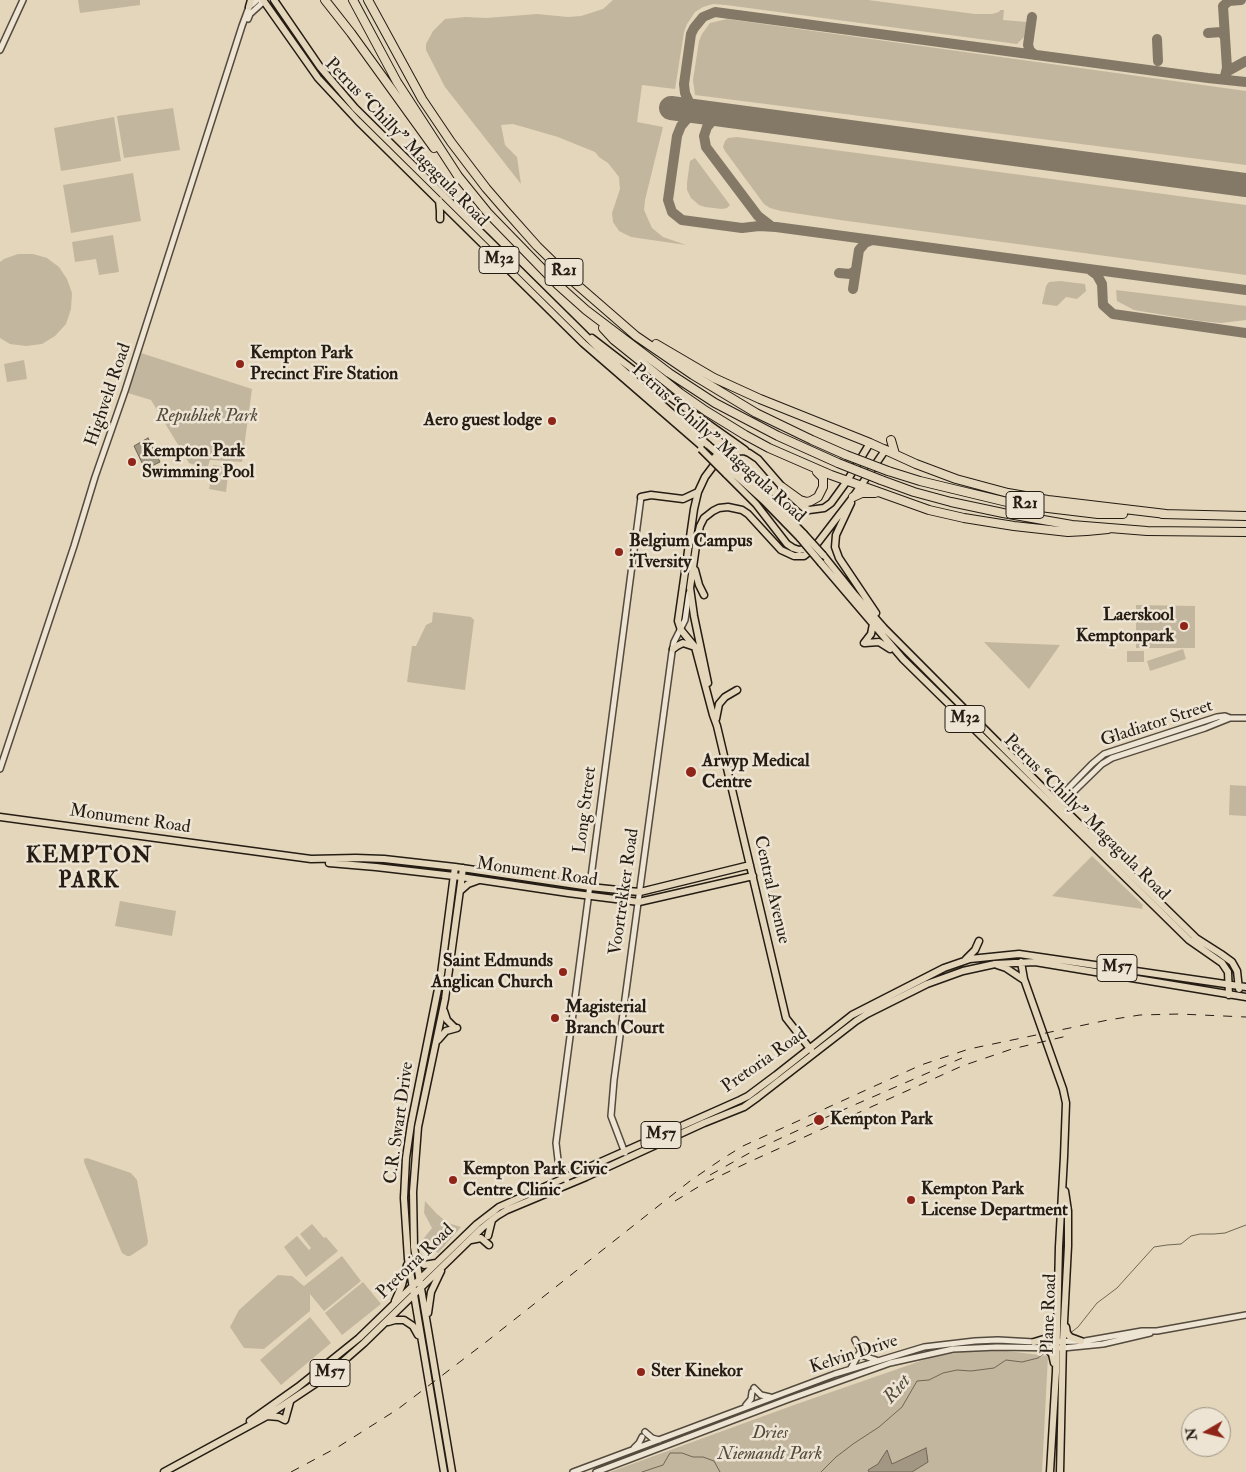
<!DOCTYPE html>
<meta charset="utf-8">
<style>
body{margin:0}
#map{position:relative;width:1246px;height:1472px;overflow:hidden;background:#e3d6bb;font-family:"IM FELL Double Pica",serif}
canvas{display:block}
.north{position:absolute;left:1181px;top:1407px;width:50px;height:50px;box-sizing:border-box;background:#ede4d3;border:1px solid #9d9486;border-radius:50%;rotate:262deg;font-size:14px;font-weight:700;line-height:20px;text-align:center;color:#251c13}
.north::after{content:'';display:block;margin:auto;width:18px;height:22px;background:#8f2418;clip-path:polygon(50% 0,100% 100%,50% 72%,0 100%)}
</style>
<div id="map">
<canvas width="1246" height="1472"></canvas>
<div class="north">N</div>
</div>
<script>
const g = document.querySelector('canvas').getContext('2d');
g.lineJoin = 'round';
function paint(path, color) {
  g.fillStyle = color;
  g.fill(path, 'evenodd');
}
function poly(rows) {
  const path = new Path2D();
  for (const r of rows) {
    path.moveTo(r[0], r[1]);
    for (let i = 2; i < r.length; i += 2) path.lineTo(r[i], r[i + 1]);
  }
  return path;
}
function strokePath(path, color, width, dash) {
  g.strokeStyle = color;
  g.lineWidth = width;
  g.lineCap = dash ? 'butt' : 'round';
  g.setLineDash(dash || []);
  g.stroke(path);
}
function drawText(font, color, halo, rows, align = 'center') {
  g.font = font + ' "IM FELL Double Pica",serif';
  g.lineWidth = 5;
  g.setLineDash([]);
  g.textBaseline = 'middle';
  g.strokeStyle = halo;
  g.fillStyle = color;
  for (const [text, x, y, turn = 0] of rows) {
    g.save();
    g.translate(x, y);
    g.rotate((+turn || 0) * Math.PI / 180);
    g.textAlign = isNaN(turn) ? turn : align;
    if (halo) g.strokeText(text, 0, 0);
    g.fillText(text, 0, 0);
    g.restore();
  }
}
paint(poly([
 [78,0,140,0,140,5,80,13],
 [613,0,868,0,975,14,992,14,999,12,1000,10,1004,10,1003,20,1027,22,1024,37,1017,44,726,5,713,4,703,7,695,12,687,24,684,32,675,89,642,85,637,122,663,127,645,200,644,210,652,228,663,237,686,245,631,237,619,231,613,222,612,213,620,189,619,177,608,163,599,157,595,152,558,137,513,124,501,125,505,145,517,157,521,184,445,87,426,50,426,44,433,31,445,19,465,17,486,18,537,14,568,17,581,16,603,9],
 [727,19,1246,91,1246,165,695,95,693,80,699,41,702,34,710,23],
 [173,108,180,150,124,158,117,116],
 [114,117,121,161,61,171,54,128],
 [737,137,1246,205,1246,275,840,220,781,211,770,208,764,204,725,151,723,147,725,141,728,138],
 [695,158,730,205,727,208,722,209,705,207,699,205,691,198,687,190,687,183,690,161],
 [133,173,141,221,71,233,63,185],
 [113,235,119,272,99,275,96,259,75,262,72,242],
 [18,254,33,254,47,258,59,267,67,279,72,293,71,309,66,324,55,336,42,344,26,346,10,344,0,338,0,262,4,259],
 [1060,281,1085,284,1086,291,1077,299,1066,297,1057,306,1042,304,1046,286,1049,282],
 [1116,290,1246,306,1246,320,1221,323,1200,321,1134,310,1117,301],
 [141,353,252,389,242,462,210,460,207,469,189,463,151,400,128,393],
 [24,360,27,379,7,382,4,364],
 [213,465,229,467,226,492,209,489],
 [1136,605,1195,606,1195,648,1136,648],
 [433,612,471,617,474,620,465,690,407,682,412,646,416,646,426,625,432,622],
 [984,642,1060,645,1029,689],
 [1183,649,1186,659,1150,671,1147,661],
 [1127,651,1144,651,1144,662,1127,662],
 [1230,785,1246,786,1246,816,1229,815],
 [1092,856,1143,905,1142,907,1143,909,1052,896],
 [120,901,176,911,172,936,115,926],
 [87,1158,131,1173,137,1180,148,1241,147,1245,130,1256,127,1256,122,1253,84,1162,84,1159],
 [425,1201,437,1214,448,1223,461,1227,438,1253,420,1243,432,1228,424,1213],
 [312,1224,324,1238,326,1237,338,1251,306,1277,284,1247,297,1236,309,1250,311,1248,300,1234],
 [342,1256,361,1281,324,1311,310,1294,310,1311,264,1349,244,1348,230,1327,239,1310,278,1275,292,1276,305,1287,304,1286],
 [363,1282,381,1304,342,1335,325,1313],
 [310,1317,331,1343,281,1385,260,1360],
 [967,1351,1007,1351,1048,1356,1042,1472,610,1472,794,1405,932,1357]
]), '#c3b69e');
const water = poly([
 [148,438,160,462,145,469,134,446,148,438],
 [926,1448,928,1462,912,1472,869,1472,868,1470,878,1464,887,1450,892,1464,926,1448]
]);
paint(water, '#a29782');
strokePath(water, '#706656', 1);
strokePath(poly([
 [1069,1334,1078,1327,1097,1303,1117,1288,1154,1247,1167,1245,1181,1244,1191,1236,1200,1234,1214,1234,1225,1233,1246,1225],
 [642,1472,663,1465,670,1453,682,1453,693,1457,703,1457,714,1461,720,1472],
 [821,1472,836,1457,853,1444,879,1427,902,1407,917,1381,929,1380,943,1373,957,1370,971,1371,994,1368,1006,1360,1022,1362,1038,1358,1046,1352]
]), '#706656', 1);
strokePath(poly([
 [1032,17,1028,45,1030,51,1035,55],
 [1208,33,1221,32,1225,37],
 [1157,39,1158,61],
 [1226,72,1246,61],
 [1229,80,1225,76,1227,68,1223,6,1229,1,1241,0],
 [704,113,696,109,689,102,685,93,684,84,691,34,694,28,703,17,715,12,1208,78,1246,82],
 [705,113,693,115,686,120,681,126,677,136,668,200,672,212,682,220,742,228,759,226,776,227,1246,290],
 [726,116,713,120,707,127,704,136,706,147,758,216,771,226],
 [1090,270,1097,275,1102,284,1103,305,1113,314,1246,333],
 [839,273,850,274,855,271],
 [853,289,859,250,865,243,872,240]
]), '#847967', 10);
strokePath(poly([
 [671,108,1246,185]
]), '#847967', 24);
const minor = poly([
 [248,19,250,14,261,4,262,0],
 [0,50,23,0],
 [0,769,74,546,95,477,125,391,242,26,249,7,257,0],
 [1055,802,1092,764,1104,754,1217,717,1225,716,1230,718,1246,718],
 [1059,806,1102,764,1112,758,1205,728,1230,718],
 [625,1153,611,1116,614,1080,672,652,674,642,685,620,689,593],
 [568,1184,558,1160,556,1143,641,497],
 [855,1340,864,1356,876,1360],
 [851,1368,859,1354],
 [754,1388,761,1395,770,1397],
 [746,1405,751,1399,752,1392],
 [645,1432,652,1438,659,1440],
 [634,1448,639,1443,642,1437],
 [573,1472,835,1374,924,1347,975,1341,998,1340,1034,1342,1085,1341,1142,1331,1157,1331,1246,1315],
 [596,1472,789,1399,890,1363,953,1349,997,1347,1063,1348,1103,1344,1150,1333]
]);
const major = poly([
 [263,0,318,78,358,121,583,343,704,448],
 [274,0,320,67,355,108,598,348,708,445],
 [249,7,251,0],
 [439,200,440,211,440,219],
 [592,338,649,382,745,450],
 [735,468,769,498,804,534],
 [731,471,763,500,800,538],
 [726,474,756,504,787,544,793,548,799,550,805,549,811,545],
 [784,489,758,459,749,453,744,451,732,452,714,465,705,477,698,492,694,509,678,621,681,630,695,647,713,715,717,726,786,1018,811,1050],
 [791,496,803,507,809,510,824,508,831,503,847,481,870,443],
 [641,497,651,495,683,499,698,492],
 [851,503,836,535,835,547,839,558,876,613],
 [823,555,855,595,884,628,1060,805,1196,938,1221,954,1232,962,1237,971,1239,989],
 [821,563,903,659,1189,940,1222,963,1228,972,1229,995],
 [695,570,699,585,704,595],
 [864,643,871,634,873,624],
 [865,643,879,642,890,649],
 [673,649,677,646,683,643,692,646],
 [708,683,694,616,690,588,697,539,700,526,704,518,713,511,719,508,728,507,742,510,748,514,781,550,794,556,804,556,813,549,853,497,886,449],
 [716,719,719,704,725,697,737,690],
 [0,817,311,859,356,858,384,859,455,867,590,887,628,891,640,892,750,865],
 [329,863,376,867,454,876,568,893,639,902,753,876],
 [460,891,468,884,479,880],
 [966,959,975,950,979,941],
 [1021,962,1024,979,1063,1089,1066,1103,1064,1157,1059,1247,1056,1372,1050,1472],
 [997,965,1006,968,1024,980],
 [444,1011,447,1020,455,1028],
 [438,1040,446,1031,457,1028],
 [488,1236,492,1220],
 [471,1240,481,1238,489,1245],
 [418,1257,419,1261,424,1265,436,1263],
 [395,1301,402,1285,407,1265],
 [428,1313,431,1292,441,1271],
 [388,1322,395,1320,404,1320,413,1326,418,1335],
 [1066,1327,1067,1333,1070,1337,1081,1341],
 [1034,1342,1047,1338,1052,1333,1056,1323],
 [1046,1348,1052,1354,1054,1363],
 [267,1416,279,1417,285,1420],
 [285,1420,290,1402],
 [250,1421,298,1387,359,1338,477,1224,499,1207,740,1100,748,1096,776,1075,852,1015,944,968,970,959,1019,954,1246,987],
 [164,1472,267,1416,324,1378,364,1343,482,1228,497,1216,507,1210,586,1177,704,1123,744,1107,758,1097,856,1021,867,1014,927,984,963,971,995,964,1035,962,1246,997],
 [444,1472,408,1259,404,1198,406,1158,411,1124,441,974,455,867],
 [452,1472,414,1247,413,1192,418,1127,445,999,463,868],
 [1060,1472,1063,1341,1068,1246,1068,1211,1065,1191]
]);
const highway = poly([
 [325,0,351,33,434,148],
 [353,0,397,82,458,176,488,213,558,285,586,310,636,348,669,373,715,403,778,436,838,463],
 [368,0,422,99,451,142,486,188,505,210,537,246,575,283,636,336,693,375,756,413,812,440,846,455],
 [603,328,614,340,680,393,706,411,745,435,769,448,831,475,929,510,964,518,1014,526,1068,532,1087,531,1108,529],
 [656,344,714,378,760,399,870,443,916,464,956,479,1008,493,1048,500,1166,514],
 [891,440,895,454],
 [888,471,920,481,1007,502,1048,508,1098,514,1123,514],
 [881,480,914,492,951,502,1003,513,1072,525,1147,531,1246,532],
 [782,487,800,500,807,502,811,501,818,497,823,487,823,478,817,472],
 [853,497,862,493,875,493],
 [1162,514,1246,516]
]);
strokePath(minor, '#544a3d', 8);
strokePath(major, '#251c13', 9);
strokePath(highway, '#251c13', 10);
strokePath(minor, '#ede4d3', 5);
strokePath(major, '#e3d6bb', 6);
strokePath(highway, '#e3d6bb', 8);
strokePath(poly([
 [710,1175,753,1151,829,1116,962,1058],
 [675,1201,703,1184,749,1162,962,1066,1012,1049,1067,1036],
 [291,1472,338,1447,398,1409,486,1342,690,1181,722,1159,743,1146,921,1065,969,1049,1108,1020,1140,1015,1179,1014,1246,1017]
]), '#251c13', 1, [9, 9]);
const majorBridge = poly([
 [708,445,735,468],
 [701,449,726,474],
 [715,457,731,471],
 [804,534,823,555],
 [800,538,821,563]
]);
const highwayBridge = poly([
 [846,455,888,471],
 [838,463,881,480]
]);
strokePath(majorBridge, '#251c13', 9, []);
strokePath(highwayBridge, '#251c13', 10, []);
strokePath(majorBridge, '#e3d6bb', 6);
strokePath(highwayBridge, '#e3d6bb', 8);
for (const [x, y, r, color] of [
 [240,364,5,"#8f2418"],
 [552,421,5,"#8f2418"],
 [132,462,5,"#8f2418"],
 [619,552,5,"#8f2418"],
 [1184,626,5,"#8f2418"],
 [691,772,6,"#8f2418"],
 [563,972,5,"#8f2418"],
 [555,1018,5,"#8f2418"],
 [819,1120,6,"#8f2418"],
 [453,1180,5,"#8f2418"],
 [911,1200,5,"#8f2418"],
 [641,1372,5,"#8f2418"]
]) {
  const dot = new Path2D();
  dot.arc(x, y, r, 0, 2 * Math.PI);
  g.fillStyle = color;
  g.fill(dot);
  strokePath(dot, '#ede4d3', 2);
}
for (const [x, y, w] of [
 [499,260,40],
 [564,272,38],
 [1025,505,38],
 [965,719,40],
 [1117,968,40],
 [661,1135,40],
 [330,1373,40]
]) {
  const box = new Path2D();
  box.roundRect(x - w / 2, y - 13.5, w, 27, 4);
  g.fillStyle = '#ede4d3';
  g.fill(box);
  strokePath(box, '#251c13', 1);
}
drawText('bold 16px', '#251c13', null, [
 ["M32",499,260],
 ["R21",564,272],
 ["R21",1025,505],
 ["M32",965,719],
 ["M57",1117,968],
 ["M57",661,1135],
 ["M57",330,1373]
]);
drawText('18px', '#251c13', '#ede4d3', [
 ["Petrus “Chilly” Magagula Road",406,143,46],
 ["Highveld Road",109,395,-71],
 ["Petrus “Chilly” Magagula Road",718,444,42],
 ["Gladiator Street",1157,724,-18],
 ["Long Street",586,810,-83],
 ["Petrus “Chilly” Magagula Road",1086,818,45],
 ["Monument Road",130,820,8],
 ["Monument Road",537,873,8],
 ["Central Avenue",771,890,77],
 ["Voortrekker Road",625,892,-82],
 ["Pretoria Road",765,1061,-35],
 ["C.R. Swart Drive",400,1123,-82],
 ["Pretoria Road",416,1262,-44],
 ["Plane Road",1050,1314,-88],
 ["Kelvin Drive",854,1355,-18]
]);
drawText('bold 18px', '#251c13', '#ede4d3', [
 ["Kempton Park",250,354],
 ["Precinct Fire Station",250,375],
 ["Aero guest lodge",542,421,"right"],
 ["Kempton Park",142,452],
 ["Swimming Pool",142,473],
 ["Belgium Campus",629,542],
 ["iTversity",629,563],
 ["Laerskool",1174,616,"right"],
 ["Kemptonpark",1174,637,"right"],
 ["Arwyp Medical",702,762],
 ["Centre",702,783],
 ["Saint Edmunds",553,962,"right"],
 ["Anglican Church",553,983,"right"],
 ["Magisterial",565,1008],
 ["Branch Court",565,1029],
 ["Kempton Park",830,1120],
 ["Kempton Park Civic",463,1170],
 ["Centre Clinic",463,1191],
 ["Kempton Park",921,1190],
 ["License Department",921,1211],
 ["Ster Kinekor",651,1372]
], 'left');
drawText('italic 18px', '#544a3d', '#ede4d3', [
 ["Republiek Park",207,417],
 ["Dries",770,1434],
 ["Niemandt Park",770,1455]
]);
drawText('italic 19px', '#574d3f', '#ede4d3', [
 ["Riet",898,1390,-49]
]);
g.letterSpacing = '1px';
drawText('bold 22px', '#251c13', '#ede4d3', [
 ["KEMPTON",89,857],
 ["PARK",89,882]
]);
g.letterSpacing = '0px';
</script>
